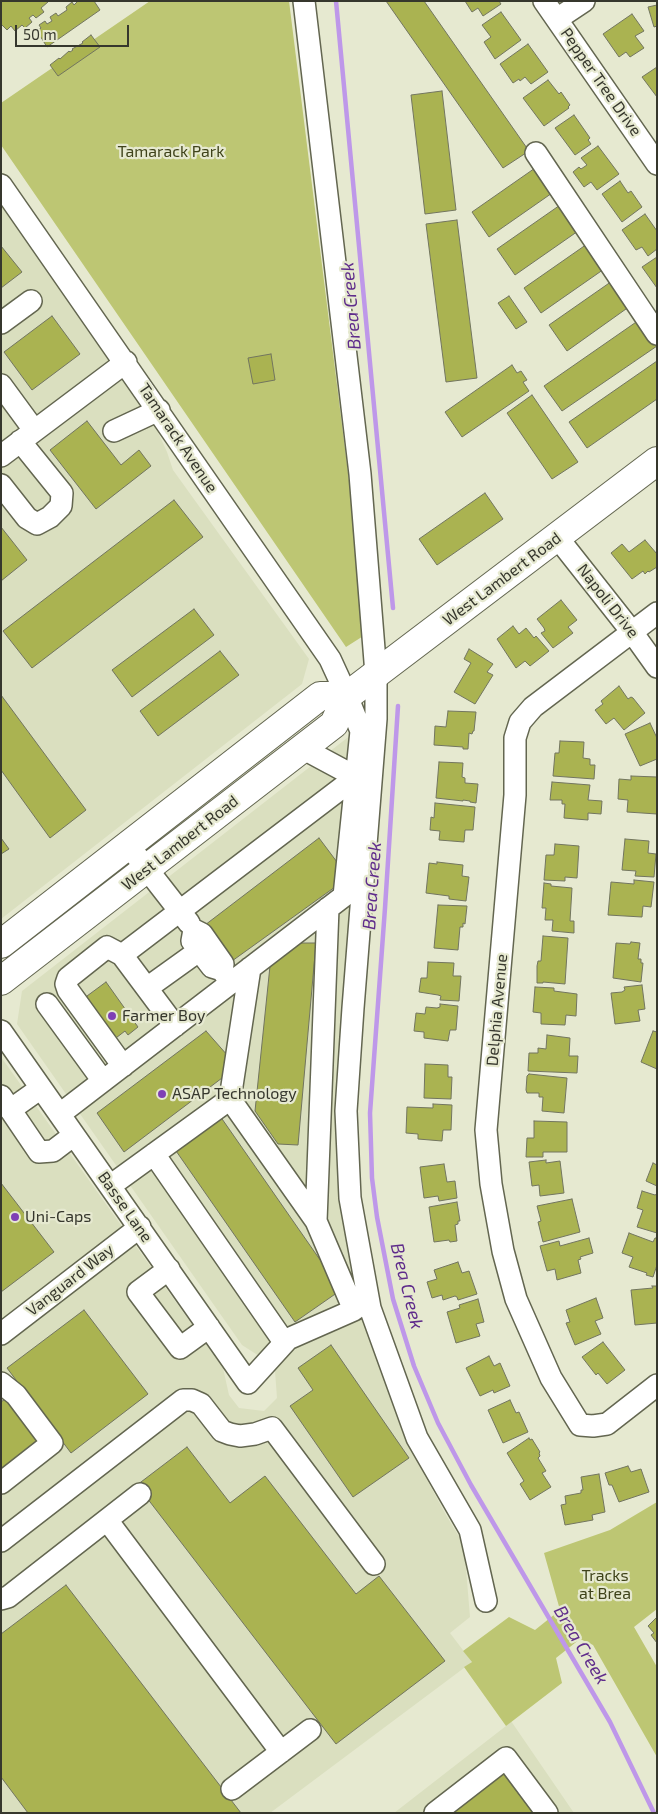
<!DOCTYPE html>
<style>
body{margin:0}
#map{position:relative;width:658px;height:1814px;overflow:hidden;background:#e6e9d0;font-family:"Exo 2",sans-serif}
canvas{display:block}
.frame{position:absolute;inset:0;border:2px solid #36372d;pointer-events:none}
.scale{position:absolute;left:15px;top:25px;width:114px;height:22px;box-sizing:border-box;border:2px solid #36372d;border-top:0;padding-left:6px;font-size:15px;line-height:18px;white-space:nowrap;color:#36372d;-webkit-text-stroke:4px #e6e9d0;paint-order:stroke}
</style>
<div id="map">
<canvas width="658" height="1814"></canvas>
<div class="frame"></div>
<div class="scale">50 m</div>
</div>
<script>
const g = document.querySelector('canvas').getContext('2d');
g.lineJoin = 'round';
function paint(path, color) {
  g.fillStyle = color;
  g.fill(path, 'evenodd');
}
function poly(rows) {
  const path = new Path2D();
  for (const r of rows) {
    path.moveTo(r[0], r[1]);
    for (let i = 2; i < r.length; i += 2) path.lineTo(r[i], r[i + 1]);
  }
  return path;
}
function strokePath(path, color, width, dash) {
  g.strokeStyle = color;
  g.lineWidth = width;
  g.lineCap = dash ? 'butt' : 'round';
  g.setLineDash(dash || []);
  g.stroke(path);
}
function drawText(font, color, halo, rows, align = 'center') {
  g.font = font + ' "Exo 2",sans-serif';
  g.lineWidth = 4.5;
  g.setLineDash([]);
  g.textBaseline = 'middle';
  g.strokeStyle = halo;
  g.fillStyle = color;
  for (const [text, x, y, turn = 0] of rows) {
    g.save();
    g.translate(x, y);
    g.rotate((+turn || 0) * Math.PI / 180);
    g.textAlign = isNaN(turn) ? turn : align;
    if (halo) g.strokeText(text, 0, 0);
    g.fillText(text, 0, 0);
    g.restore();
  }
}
paint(poly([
 [1,190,126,362,167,452,173,470,309,659,302,684,1,919],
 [365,724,336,1118,389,1389,412,1452,446,1515,464,1545,470,1617,450,1633,472,1662,270,1813,1,1813,1,1057,223,1368,229,1395,239,1408,264,1411,277,1398,275,1371,270,1363,242,1345,17,1024,22,991],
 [511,1721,574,1813,394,1813,506,1726]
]), '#dadfbf');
paint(poly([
 [150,1,289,1,368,633,346,647,1,145,1,103],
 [657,1502,657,1609,634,1627,657,1667,657,1757,593,1645,580,1639,556,1658,562,1683,506,1726,464,1667,472,1662,463,1651,509,1617,535,1630,560,1610,544,1553,610,1530]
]), '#bdc673');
strokePath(poly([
 [336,1,393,608],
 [398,706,385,908,370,1113,372,1178,377,1217,393,1299,414,1366,438,1423,471,1485,610,1722,654,1813]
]), '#be97e9', 4.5);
const building = poly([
 [1,1,47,1,48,2,41,8,44,12,36,18,33,15,29,18,32,22,25,28,22,25,15,31,11,26,7,30,1,24,1,1],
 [78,1,94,1,100,10,47,47,37,31,41,28,39,25,45,21,47,24,52,21,50,17,56,13,58,16,67,10,66,7,72,2,74,5,78,1],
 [386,1,424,1,529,151,503,168,386,1],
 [465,1,499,1,501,4,483,16,478,8,472,12,465,1],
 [657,5,657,26,654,27,648,7,657,5],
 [501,12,521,40,495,59,484,42,491,37,482,25,501,12],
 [632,14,644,31,635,36,644,48,630,57,626,52,619,57,603,34,632,14],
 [91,35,100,47,58,76,50,65,59,58,60,59,69,51,70,52,73,50,72,49,83,43,82,42,91,35],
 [528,44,548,72,531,84,525,77,520,81,519,79,513,83,500,64,528,44],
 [657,67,657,97,642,77,657,67],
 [548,80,559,94,561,92,570,105,568,107,569,108,544,126,523,98,548,80],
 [442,91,456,210,425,214,411,95,442,91],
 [574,115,590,138,588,140,591,144,575,155,555,128,574,115],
 [598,146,619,174,597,190,591,182,584,187,573,172,579,167,581,169,587,165,581,158,598,146],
 [538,166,555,191,489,237,472,212,538,166],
 [620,181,628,193,631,191,642,207,622,222,602,194,620,181],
 [563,203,581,229,515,275,497,249,563,203],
 [645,214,657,231,657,249,648,256,642,247,636,250,622,230,645,214],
 [457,220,477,378,446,382,426,224,457,220],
 [590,242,607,267,541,313,524,288,590,242],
 [1,246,22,272,1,288,1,246],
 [657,257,657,288,642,267,657,257],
 [615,279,633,304,567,351,549,325,615,279],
 [509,296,527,322,516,329,498,303,509,296],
 [52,316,80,354,32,390,4,352,52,316],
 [642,318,657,339,657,346,562,411,544,386,642,318],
 [271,354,275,380,253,384,248,358,271,354],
 [657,361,657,399,587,448,569,422,657,361],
 [512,365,517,373,521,371,527,380,523,382,529,391,462,437,445,412,512,365],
 [532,395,578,462,552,479,507,413,532,395],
 [87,421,121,465,139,450,151,466,96,509,50,450,87,421],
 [485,493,503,519,437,565,419,539,485,493],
 [174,500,203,537,32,668,3,631,174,500],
 [1,527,27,560,1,581,1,527],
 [645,540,657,554,657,567,649,572,648,571,645,574,643,571,632,579,611,553,622,544,629,552,645,540],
 [561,600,577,620,568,627,573,633,553,648,541,633,545,631,544,628,537,619,561,600],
 [194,609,214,635,132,697,112,670,194,609],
 [513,626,519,634,526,628,534,638,536,636,549,651,530,666,525,661,516,668,497,639,513,626],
 [469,649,493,664,487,672,493,675,475,704,454,692,471,663,464,659,469,649],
 [220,651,239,675,158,736,140,711,220,651],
 [619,686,628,699,631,697,633,698,645,713,624,730,614,718,606,724,595,710,603,704,601,701,619,686],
 [1,695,86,810,50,838,1,770,1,695],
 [448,711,476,712,474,731,473,731,472,734,469,733,468,749,463,749,463,747,434,745,435,726,446,727,448,711],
 [650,723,657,738,657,759,640,766,625,734,650,723],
 [560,741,584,742,583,758,590,759,590,765,595,765,594,779,553,776,555,753,559,753,560,741],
 [439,762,463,763,462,777,465,778,465,783,478,784,476,803,470,802,470,801,463,800,463,801,436,798,439,762],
 [631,776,657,777,657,814,627,812,628,800,618,799,619,779,631,780,631,776],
 [552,782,590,785,588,800,602,801,601,814,588,813,588,820,564,818,565,804,562,804,562,800,550,800,552,782],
 [435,803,475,807,473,830,465,830,464,842,439,840,440,831,430,830,431,817,434,818,435,803],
 [1,838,9,849,1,854,1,838],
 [319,838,337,862,335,887,232,961,205,925,319,838],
 [625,839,649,841,648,853,656,854,654,877,635,876,636,871,622,870,625,839],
 [555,844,579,846,577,878,565,877,565,881,544,880,546,855,554,855,555,844],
 [437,862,463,865,462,876,469,877,466,901,449,899,449,896,426,893,429,863,437,864,437,862],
 [634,880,654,882,651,907,643,906,642,917,608,915,611,882,634,884,634,880],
 [544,883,551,884,551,886,572,888,570,921,574,921,574,933,552,931,553,920,545,920,546,908,542,908,544,883],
 [438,905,467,906,465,924,463,923,463,927,460,927,458,950,434,948,438,905],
 [543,936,568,938,565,984,543,982,543,983,537,983,537,966,538,961,541,961,543,936],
 [631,942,640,943,638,959,641,959,641,963,643,963,641,982,613,978,616,943,630,944,631,942],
 [300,943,316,943,298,1145,278,1144,255,1111,270,966,300,943],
 [428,962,454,963,453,976,461,976,459,1001,440,1000,441,996,438,995,419,992,421,978,427,978,428,962],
 [106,982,138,1027,128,1035,125,1031,112,1041,86,1006,87,996,106,982],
 [642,985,645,1009,638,1010,640,1021,615,1024,611,993,622,992,625,990,624,987,642,985],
 [535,987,554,988,554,991,577,994,576,1016,566,1015,565,1025,541,1024,541,1013,533,1012,535,987],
 [440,1004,458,1006,456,1030,450,1030,448,1041,424,1038,424,1032,414,1031,416,1013,425,1014,426,1007,437,1008,440,1007,440,1004],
 [206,1031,228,1056,226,1075,124,1152,97,1113,206,1031],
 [653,1031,657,1032,657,1069,641,1062,653,1031],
 [547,1035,570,1038,569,1056,578,1056,577,1073,528,1071,529,1053,538,1053,538,1048,546,1049,547,1035],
 [425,1064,448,1065,448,1077,452,1077,451,1099,424,1098,425,1064],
 [529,1074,567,1078,564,1113,542,1111,543,1097,539,1097,539,1093,527,1093,526,1090,527,1076,529,1074],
 [433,1104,452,1105,451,1130,443,1130,442,1141,418,1139,418,1134,406,1133,407,1107,433,1108,433,1104],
 [220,1116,341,1290,295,1322,174,1148,220,1116],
 [534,1121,567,1122,567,1152,543,1152,543,1157,526,1157,527,1138,534,1138,534,1121],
 [546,1160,546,1163,560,1161,564,1193,540,1196,539,1185,532,1186,529,1162,546,1160],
 [653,1163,657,1165,657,1186,646,1181,653,1163],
 [444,1164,447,1182,455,1181,457,1198,439,1201,438,1196,424,1198,420,1167,444,1164],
 [1,1183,54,1252,1,1292,1,1183],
 [642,1191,655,1195,657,1194,657,1233,637,1227,643,1210,637,1208,642,1191],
 [572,1199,580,1232,543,1242,538,1222,541,1221,537,1206,572,1199],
 [457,1202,460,1221,458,1221,458,1224,455,1225,457,1241,450,1242,449,1240,434,1242,429,1207,457,1202],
 [629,1233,653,1242,655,1238,657,1238,657,1265,653,1277,646,1275,647,1273,629,1267,633,1257,622,1253,629,1233],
 [589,1238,593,1253,580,1257,581,1259,578,1260,581,1273,557,1280,555,1269,547,1271,540,1246,559,1241,560,1246,589,1238],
 [458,1262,462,1273,469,1271,477,1294,458,1300,457,1297,455,1296,443,1300,442,1295,432,1298,427,1282,437,1279,434,1270,458,1262],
 [652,1286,657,1286,657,1323,635,1325,631,1290,653,1288,652,1286],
 [596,1298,603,1318,595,1321,601,1334,575,1345,566,1323,570,1322,566,1310,596,1298],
 [478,1299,484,1322,476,1324,480,1336,456,1343,447,1312,460,1308,459,1305,478,1299],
 [84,1310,148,1394,71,1453,7,1368,84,1310],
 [603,1342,625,1370,607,1384,598,1373,596,1375,582,1357,603,1342],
 [331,1345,409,1458,353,1497,290,1406,313,1390,298,1368,331,1345],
 [489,1356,494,1366,500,1363,510,1386,494,1393,493,1390,480,1396,466,1368,489,1356],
 [9,1396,42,1440,1,1471,1,1402,9,1396],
 [510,1400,516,1413,519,1412,528,1432,503,1443,488,1410,510,1400],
 [529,1438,530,1440,532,1439,540,1452,539,1453,540,1456,538,1458,546,1471,542,1473,551,1487,530,1500,520,1484,524,1481,507,1453,529,1438],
 [187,1447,230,1503,265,1476,356,1594,379,1576,445,1661,336,1744,137,1485,187,1447],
 [628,1466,631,1472,641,1469,649,1492,619,1502,612,1485,609,1485,605,1473,628,1466],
 [599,1474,605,1512,592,1515,593,1520,565,1525,561,1505,566,1504,565,1496,581,1493,581,1490,583,1490,581,1477,599,1474],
 [66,1585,241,1813,28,1813,1,1777,1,1634,66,1585],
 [657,1617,657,1643,651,1635,654,1633,648,1626,657,1617],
 [502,1772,533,1813,447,1813,502,1772]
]);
paint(building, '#aab351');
strokePath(building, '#72755f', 1);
const minor = poly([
 [304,1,360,474,376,674,376,719,353,1008,346,1111,350,1198,370,1308,417,1438,470,1530,486,1601],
 [544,1,657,164],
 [557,19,584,1],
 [536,153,657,334],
 [1,185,330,659,347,696,361,731,344,896,60,1114],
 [1,323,31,301],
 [1,385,34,430],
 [114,431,159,410],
 [1,456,126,362],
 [1,485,27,518,37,524,50,517,61,506,62,493,20,441],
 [557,537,632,632,657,667],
 [657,613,533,707,520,722,515,738,515,795,486,1130,491,1184,503,1251,516,1299,551,1378,580,1425,593,1426,607,1424,657,1385],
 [302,748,356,777],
 [129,846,189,923],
 [122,955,107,947,68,978,66,984,68,990,123,1066],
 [250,968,230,1099,316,1221],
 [222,970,212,967,192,941,194,930,202,934,223,964,222,970,231,983],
 [147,988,200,950],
 [47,1004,103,1081],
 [175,1026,122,955,356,777],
 [1,1031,248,1383,288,1339,354,1310,316,1221,328,908],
 [1,1096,39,1152,53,1151,74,1135],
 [10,1110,41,1088],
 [154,1154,284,1342],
 [110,1186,230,1099],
 [169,1269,138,1292,180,1348,209,1327],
 [1,1334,140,1227],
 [1,1383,16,1395,52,1443,1,1483],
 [107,1520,281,1752],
 [1,1541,183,1400,192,1400,201,1404,222,1431,230,1434,240,1436,255,1434,272,1428,374,1564],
 [1,1599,8,1597,140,1494],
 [232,1789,310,1730],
 [435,1813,506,1758,547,1813]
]);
const major = poly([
 [1,944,320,696,347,696],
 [1,981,334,724,347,696,657,461]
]);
strokePath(minor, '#636650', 24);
strokePath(major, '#636650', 30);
strokePath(minor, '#fff', 21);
strokePath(major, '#fff', 28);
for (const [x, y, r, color] of [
 [112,1016,5,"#7f40b5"],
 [162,1094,5,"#7f40b5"],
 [15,1217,5,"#7f40b5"]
]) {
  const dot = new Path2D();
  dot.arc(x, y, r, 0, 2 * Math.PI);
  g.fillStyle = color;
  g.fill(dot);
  strokePath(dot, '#e6e9d0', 2);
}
drawText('16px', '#36372d', '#e6e9d0', [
 ["Pepper Tree Drive",601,82,55],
 ["Tamarack Avenue",178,438,56],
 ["West Lambert Road",502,579,-37],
 ["Napoli Drive",608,601,52],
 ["West Lambert Road",180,843,-38],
 ["Delphia Avenue",497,1010,-85],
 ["Basse Lane",125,1207,55],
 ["Vanguard Way",70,1280,-38]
]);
drawText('16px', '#3f431a', '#e6e9d0', [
 ["Tamarack Park",171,152],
 ["Tracks",605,1576],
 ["at Brea",605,1594]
]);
drawText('16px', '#36372d', '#e6e9d0', [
 ["Farmer Boy",122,1016],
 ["ASAP Technology",172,1094],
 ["Uni-Caps",25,1217]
], 'left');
drawText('italic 18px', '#5f2c8b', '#e6e9d0', [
 ["Brea Creek",351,306,-95],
 ["Brea Creek",372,886,-86],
 ["Brea Creek",407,1286,76],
 ["Brea Creek",581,1645,59]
]);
</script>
